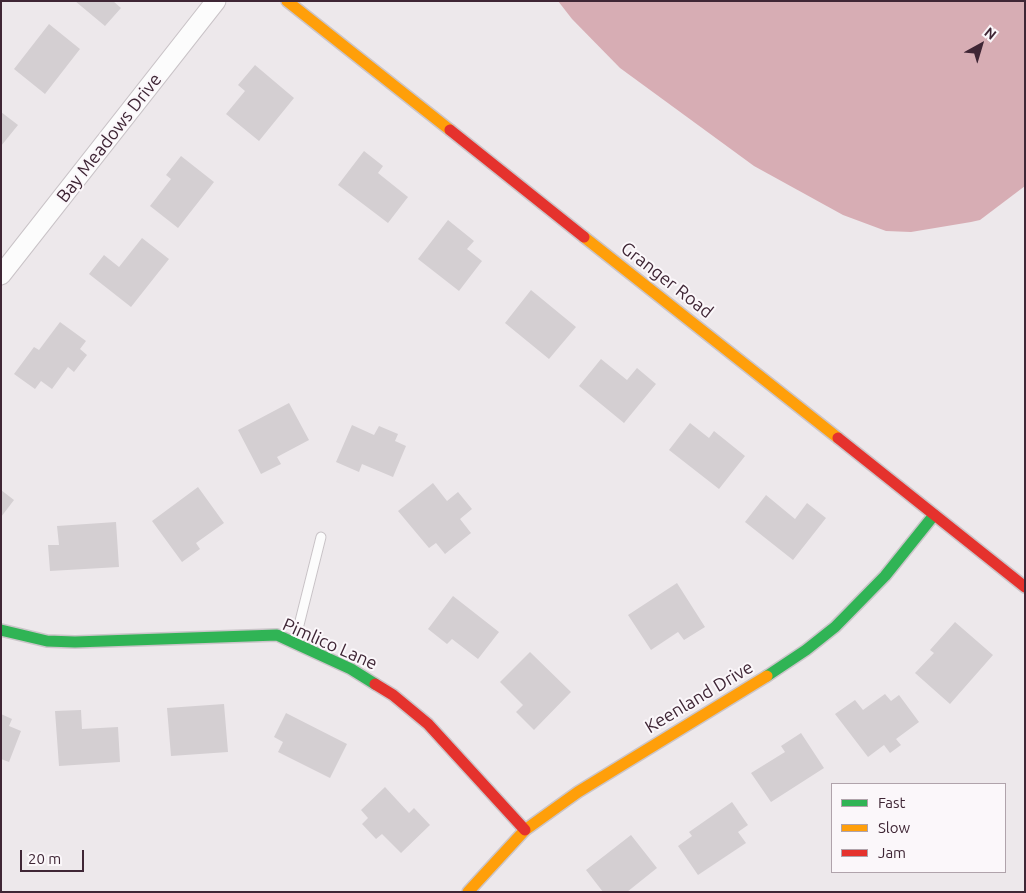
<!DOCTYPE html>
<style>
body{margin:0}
#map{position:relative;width:1026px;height:893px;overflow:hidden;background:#ede8eb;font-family:Ubuntu,sans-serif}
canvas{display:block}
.frame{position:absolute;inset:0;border:2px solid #3f2635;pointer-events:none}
.legend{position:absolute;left:831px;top:783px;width:175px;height:90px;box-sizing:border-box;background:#fbf7fa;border:1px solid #b0a3ab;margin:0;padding:6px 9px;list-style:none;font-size:15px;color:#3f2635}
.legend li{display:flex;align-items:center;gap:10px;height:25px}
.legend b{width:25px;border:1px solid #b0a3ab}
.north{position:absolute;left:956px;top:20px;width:50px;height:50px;-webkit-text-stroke:4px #fbf7fa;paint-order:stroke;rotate:39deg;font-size:14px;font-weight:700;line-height:20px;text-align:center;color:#3f2635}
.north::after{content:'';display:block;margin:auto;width:18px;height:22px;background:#3f2635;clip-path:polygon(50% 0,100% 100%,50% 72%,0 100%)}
.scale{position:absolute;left:20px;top:850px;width:64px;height:22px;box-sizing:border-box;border:2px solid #3f2635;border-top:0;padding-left:6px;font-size:15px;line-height:18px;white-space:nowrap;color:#3f2635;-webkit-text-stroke:4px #fbf7fa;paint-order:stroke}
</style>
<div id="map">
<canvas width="1026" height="893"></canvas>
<div class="frame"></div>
<ul class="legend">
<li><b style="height:6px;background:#30b455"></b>Fast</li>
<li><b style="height:6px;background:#ff9f0a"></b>Slow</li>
<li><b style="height:6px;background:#e5322d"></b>Jam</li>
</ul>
<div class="north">N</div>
<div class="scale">20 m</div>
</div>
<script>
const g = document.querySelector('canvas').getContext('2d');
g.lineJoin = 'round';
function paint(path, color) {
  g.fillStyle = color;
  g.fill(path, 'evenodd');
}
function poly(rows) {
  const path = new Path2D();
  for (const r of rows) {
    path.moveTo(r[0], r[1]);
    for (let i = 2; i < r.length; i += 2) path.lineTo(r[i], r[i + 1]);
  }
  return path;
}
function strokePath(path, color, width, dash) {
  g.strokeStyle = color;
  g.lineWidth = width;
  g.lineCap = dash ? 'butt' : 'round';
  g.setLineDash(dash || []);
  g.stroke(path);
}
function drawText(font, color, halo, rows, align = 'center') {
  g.font = font + ' Ubuntu,sans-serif';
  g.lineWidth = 4;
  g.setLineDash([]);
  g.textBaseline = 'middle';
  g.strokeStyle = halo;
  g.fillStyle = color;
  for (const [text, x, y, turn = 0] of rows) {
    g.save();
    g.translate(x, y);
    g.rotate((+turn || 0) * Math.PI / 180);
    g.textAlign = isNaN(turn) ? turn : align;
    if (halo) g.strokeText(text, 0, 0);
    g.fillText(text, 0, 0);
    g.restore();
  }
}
paint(poly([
 [558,1,1025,1,1025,186,980,220,971,222,911,232,886,231,843,215,754,166,620,68,572,19]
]), '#d7adb4');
paint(poly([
 [75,1,113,1,121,8,105,26],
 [49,24,80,49,45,94,14,69],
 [255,65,294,98,259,141,226,114,245,91,238,85],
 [1,112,18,125,1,146],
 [364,151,383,166,378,173,408,197,388,223,338,185],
 [181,156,214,182,178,228,150,206,171,179,166,175],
 [448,220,474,241,467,249,482,261,459,291,418,259],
 [142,238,169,259,131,307,89,274,104,255,119,267],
 [531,290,576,327,549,359,505,323],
 [60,322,86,341,80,349,87,355,74,372,68,367,52,389,41,381,35,389,14,374,34,347,39,350],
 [601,359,627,380,637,368,656,384,624,423,579,386],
 [289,403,309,440,277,457,281,464,261,474,238,430],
 [690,423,709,438,714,431,745,456,719,489,669,450],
 [352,425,374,435,379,426,398,434,395,441,406,446,393,477,362,464,359,472,336,462],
 [433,483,447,501,458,492,472,509,460,519,471,533,445,554,436,543,429,548,398,511],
 [198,487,224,523,196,543,200,549,182,562,152,521],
 [1,490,14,500,1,517],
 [766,495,795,519,807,503,826,518,793,560,745,522],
 [116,522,119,567,50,571,48,545,59,545,57,526],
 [677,583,705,627,684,640,678,632,651,650,628,615],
 [453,596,499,632,478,659,452,639,447,644,428,629],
 [955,622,993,655,950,704,915,673,934,653,930,650],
 [530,652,571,692,534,730,516,712,523,705,500,682],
 [885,694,891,701,899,695,919,722,896,739,901,745,890,753,884,745,868,757,835,714,855,700,863,710],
 [224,704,228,752,171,756,167,708],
 [81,710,82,729,118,727,120,762,59,766,55,711],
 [286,713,347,744,330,778,278,752,283,742,274,737],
 [1,714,12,719,9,726,21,731,9,762,1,759],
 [801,733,824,768,771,802,751,773,785,752,781,746],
 [385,787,409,813,414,808,430,825,401,853,382,834,376,839,362,824,368,818,361,810],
 [732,802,748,825,738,832,746,843,698,875,678,846,692,836,689,832],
 [631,835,657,868,627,892,603,892,586,870]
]), '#d4cfd2');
const lane = poly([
 [295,641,321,537]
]);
const street = poly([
 [1,275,216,1]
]);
const fast = poly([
 [1,630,47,641,75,642,277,635,351,669,375,684],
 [767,676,806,650,835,627,885,576,934,515]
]);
const slow = poly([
 [287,1,450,130],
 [584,237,838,438],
 [468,892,525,830,578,792,767,676]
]);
const jam = poly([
 [450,130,584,237],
 [838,438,1025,587],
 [375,684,393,695,428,724,525,830]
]);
strokePath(lane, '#c9c3c7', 11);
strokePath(street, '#c9c3c7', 21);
strokePath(fast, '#cbc5c9', 14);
strokePath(slow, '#cbc5c9', 14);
strokePath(jam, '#cbc5c9', 14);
strokePath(lane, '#fcfcfc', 9);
strokePath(street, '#fcfcfc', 19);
strokePath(fast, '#30b455', 11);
strokePath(slow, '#ff9f0a', 11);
strokePath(jam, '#e5322d', 11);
drawText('18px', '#3f2635', '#fbf7fa', [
 ["Bay Meadows Drive",109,138,-52],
 ["Granger Road",667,280,38],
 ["Pimlico Lane",330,644,24],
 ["Keenland Drive",699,697,-31]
]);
</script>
